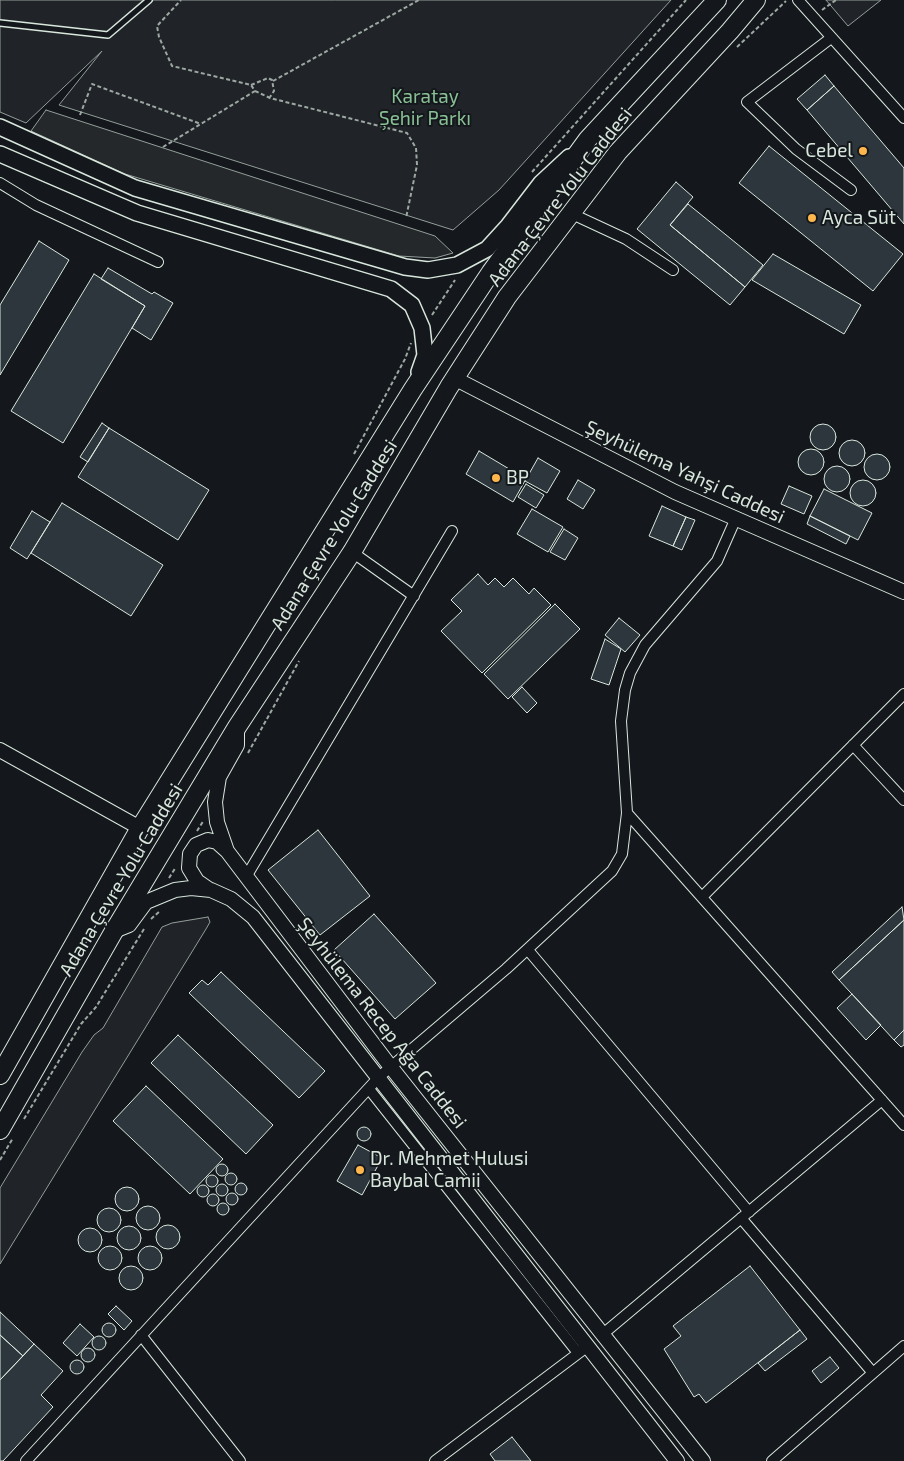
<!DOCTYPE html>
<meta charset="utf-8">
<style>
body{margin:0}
canvas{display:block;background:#14181c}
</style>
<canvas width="904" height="1461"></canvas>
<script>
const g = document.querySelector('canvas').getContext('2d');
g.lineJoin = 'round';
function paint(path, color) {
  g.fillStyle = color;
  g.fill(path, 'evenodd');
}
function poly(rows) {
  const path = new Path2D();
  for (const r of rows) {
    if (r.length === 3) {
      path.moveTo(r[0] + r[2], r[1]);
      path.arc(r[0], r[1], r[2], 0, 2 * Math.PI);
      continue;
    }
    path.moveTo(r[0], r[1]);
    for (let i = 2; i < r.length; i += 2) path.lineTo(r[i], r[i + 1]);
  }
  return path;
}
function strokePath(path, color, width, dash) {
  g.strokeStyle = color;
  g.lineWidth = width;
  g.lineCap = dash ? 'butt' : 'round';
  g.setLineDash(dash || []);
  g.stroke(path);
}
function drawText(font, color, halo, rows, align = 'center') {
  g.font = font + ' "Exo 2",sans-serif';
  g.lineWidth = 4;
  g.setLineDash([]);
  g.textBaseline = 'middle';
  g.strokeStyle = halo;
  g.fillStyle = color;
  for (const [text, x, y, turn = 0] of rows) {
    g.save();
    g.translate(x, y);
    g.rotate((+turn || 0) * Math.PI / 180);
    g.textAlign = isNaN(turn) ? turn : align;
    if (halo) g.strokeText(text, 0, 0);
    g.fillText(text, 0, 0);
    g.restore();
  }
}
const green = poly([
 [0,0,671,0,499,190,453,230,59,105,102,51,26,123,0,112,0,0],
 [826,0,881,0,848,26,826,0],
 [208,917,210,922,206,929,0,1264,0,1188,82,1052,94,1035,103,1028,162,927,172,923,208,917]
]);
paint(green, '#202428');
strokePath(green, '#939e99', 1);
const parking = poly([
 [46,110,435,236,453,253,435,258,399,256,125,174,31,131,46,110]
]);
paint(parking, '#24282b');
strokePath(parking, '#939e99', 1);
const building = poly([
 [825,75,834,86,807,110,797,99,825,75],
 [834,86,904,168,904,224,807,110,834,86],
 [769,146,903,254,873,291,739,183,769,146],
 [676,182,693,197,670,225,745,287,730,305,637,229,676,182],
 [688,204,763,265,745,287,670,225,688,204],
 [39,241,69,260,0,375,0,305,39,241],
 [773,254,861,305,844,334,752,280,773,254],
 [108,268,152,294,154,292,173,303,151,340,132,328,145,306,101,279,108,268],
 [94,274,145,306,63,443,11,411,94,274],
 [102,423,109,428,88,462,80,457,102,423],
 [823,437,13],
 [109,428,209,490,178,540,78,477,109,428],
 [852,453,13],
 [811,462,13],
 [479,451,526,479,513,502,466,474,479,451],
 [877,467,13],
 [538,458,560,471,547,493,525,481,538,458],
 [837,479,13],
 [863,493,13],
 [578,480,595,490,583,509,567,499,578,480],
 [526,484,544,495,536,508,518,497,526,484],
 [789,486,812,496,804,514,781,504,789,486],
 [824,489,872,513,858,540,810,516,824,489],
 [62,503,163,565,131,616,31,553,62,503],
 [662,506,686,517,673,546,649,536,662,506],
 [532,509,563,527,548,552,517,534,532,509],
 [32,511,50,522,27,559,10,548,32,511],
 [810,516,850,536,846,544,807,524,810,516],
 [686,517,695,520,682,550,673,546,686,517],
 [564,529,578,538,565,560,550,552,564,529],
 [478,574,488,585,495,578,504,587,513,578,529,594,534,588,551,605,482,673,441,631,462,611,451,600,478,574],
 [555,604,580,629,508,699,484,674,555,604],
 [619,618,640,635,625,652,605,635,619,618],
 [605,639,621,649,609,685,591,679,605,639],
 [522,687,537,703,527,713,512,697,522,687],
 [318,830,370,896,320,935,268,870,318,830],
 [902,907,904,920,839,980,832,972,902,907],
 [374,914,436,983,395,1019,334,950,374,914],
 [904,920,904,1030,894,1040,839,980,904,920],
 [221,972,325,1071,299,1098,189,993,202,980,208,985,221,972],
 [852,994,881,1025,866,1040,837,1008,852,994],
 [904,1030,904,1045,901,1047,894,1040,904,1030],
 [178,1035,273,1125,246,1154,151,1063,178,1035],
 [146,1086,223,1159,190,1194,113,1121,146,1086],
 [364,1134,7],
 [358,1145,382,1158,362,1195,337,1181,358,1145],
 [222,1170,6],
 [231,1179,6],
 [212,1181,6],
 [241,1189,6],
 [222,1190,6],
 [203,1191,6],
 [127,1199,12],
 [232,1199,6],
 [213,1200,6],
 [223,1209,6],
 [148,1218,12],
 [109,1220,12],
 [168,1237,12],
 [129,1238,12],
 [90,1240,12],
 [150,1258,12],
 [110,1258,12],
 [750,1266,800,1330,706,1403,699,1394,694,1397,664,1349,681,1336,673,1326,750,1266],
 [131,1278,12],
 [116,1306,132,1321,124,1330,108,1314,116,1306],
 [0,1312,34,1344,23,1356,0,1335,0,1312],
 [109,1330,7],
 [80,1324,94,1337,77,1356,63,1343,80,1324],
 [800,1330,807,1339,765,1371,758,1363,800,1330],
 [0,1335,23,1356,0,1380,0,1335],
 [99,1343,7],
 [34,1344,63,1371,41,1395,53,1407,3,1461,0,1461,0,1380,34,1344],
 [88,1355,7],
 [830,1357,839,1368,821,1383,812,1371,830,1357],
 [77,1367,7],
 [512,1437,531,1461,495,1461,490,1454,512,1437]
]);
paint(building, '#2c363c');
strokePath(building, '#d8e6dc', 1);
const service = poly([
 [0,23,108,35,149,0]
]);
const minor = poly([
 [798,0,904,118],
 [831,38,747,102,796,149,851,190],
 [0,183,36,205,158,262],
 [570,213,626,239,673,270],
 [352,552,414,596],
 [853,745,904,800],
 [627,813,904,1125],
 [246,877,452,531],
 [702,897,904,694],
 [528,950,749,1212],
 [369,1089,578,1353],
 [741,1218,873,1373],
 [603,1334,882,1100],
 [141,1335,240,1461],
 [26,1461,379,1077,506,969,612,871,622,854,627,813,621,721,625,690,630,673,645,645,717,561,736,518],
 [435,1461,584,1349],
 [772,1461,904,1346]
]);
const tertiary = poly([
 [454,378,675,492,904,592],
 [237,728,237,745,219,777,215,802,217,822,227,851,390,1066,703,1461],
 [0,750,140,828],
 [210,890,197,881,189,868,190,854,196,845,208,840,217,842,227,851],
 [114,931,129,925,146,902,175,890,191,888,211,890,231,899,253,917,677,1461]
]);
const secondary = poly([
 [0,127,135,188,405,267,428,270,457,265,487,249,508,226,541,183,569,157],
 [0,154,137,213,391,289,412,305,422,328,425,355,419,372]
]);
const trunk = poly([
 [0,1075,140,828,413,389,491,272,588,139,717,0],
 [0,1130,114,931,237,727,352,552,449,387,507,297,618,152,730,31,756,0]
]);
strokePath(service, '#d8e6dc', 8);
strokePath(minor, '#d8e6dc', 12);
strokePath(tertiary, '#d8e6dc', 16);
strokePath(secondary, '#d8e6dc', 18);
strokePath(trunk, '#d8e6dc', 20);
strokePath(poly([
 [822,10,836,0],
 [737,47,786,1],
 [273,81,419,0],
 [251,85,268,78,272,80,274,91,270,97],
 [255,91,270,98,407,133,416,148,417,165,406,218],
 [80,115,92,84,201,124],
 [163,147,255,91,251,85,172,66,159,37,157,26,181,0],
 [532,172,686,0],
 [432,315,455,280],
 [354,454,405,359,411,343],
 [248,753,299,661],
 [197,831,204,820],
 [169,878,176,867],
 [151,919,160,911],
 [24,1119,81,1024,96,1007,144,929],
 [0,1160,13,1138]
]), '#9da8a2', 2, [4, 2.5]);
strokePath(service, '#14181c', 5);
strokePath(minor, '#14181c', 10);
strokePath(tertiary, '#14181c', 14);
strokePath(secondary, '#14181c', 15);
strokePath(trunk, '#14181c', 18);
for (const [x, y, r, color] of [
 [863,151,5,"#ffb74d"],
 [812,218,5,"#ffb74d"],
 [496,478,5,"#ffb74d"],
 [360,1170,5,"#ffb74d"]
]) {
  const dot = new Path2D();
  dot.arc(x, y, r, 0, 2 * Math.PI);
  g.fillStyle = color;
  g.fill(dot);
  strokePath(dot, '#14181c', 2);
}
drawText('19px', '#8ac095', '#14181c', [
 ["Karatay",425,97],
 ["Şehir Parkı",425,119]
]);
drawText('19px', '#d8e6dc', '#14181c', [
 ["Cebel",853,151,"right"],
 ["Ayca Süt",822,218],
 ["BP",506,478],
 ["Dr. Mehmet Hulusi",370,1159],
 ["Baybal Camii",370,1181]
], 'left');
drawText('19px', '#d8e6dc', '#14181c', [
 ["Adana Çevre Yolu Caddesi",560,197,-52],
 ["Şeyhülema Yahşi Caddesi",685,472,25],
 ["Adana Çevre Yolu Caddesi",334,535,-58],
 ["Adana Çevre Yolu Caddesi",121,880,-59],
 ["Şeyhülema Recep Ağa Caddesi",382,1023,52]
]);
</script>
